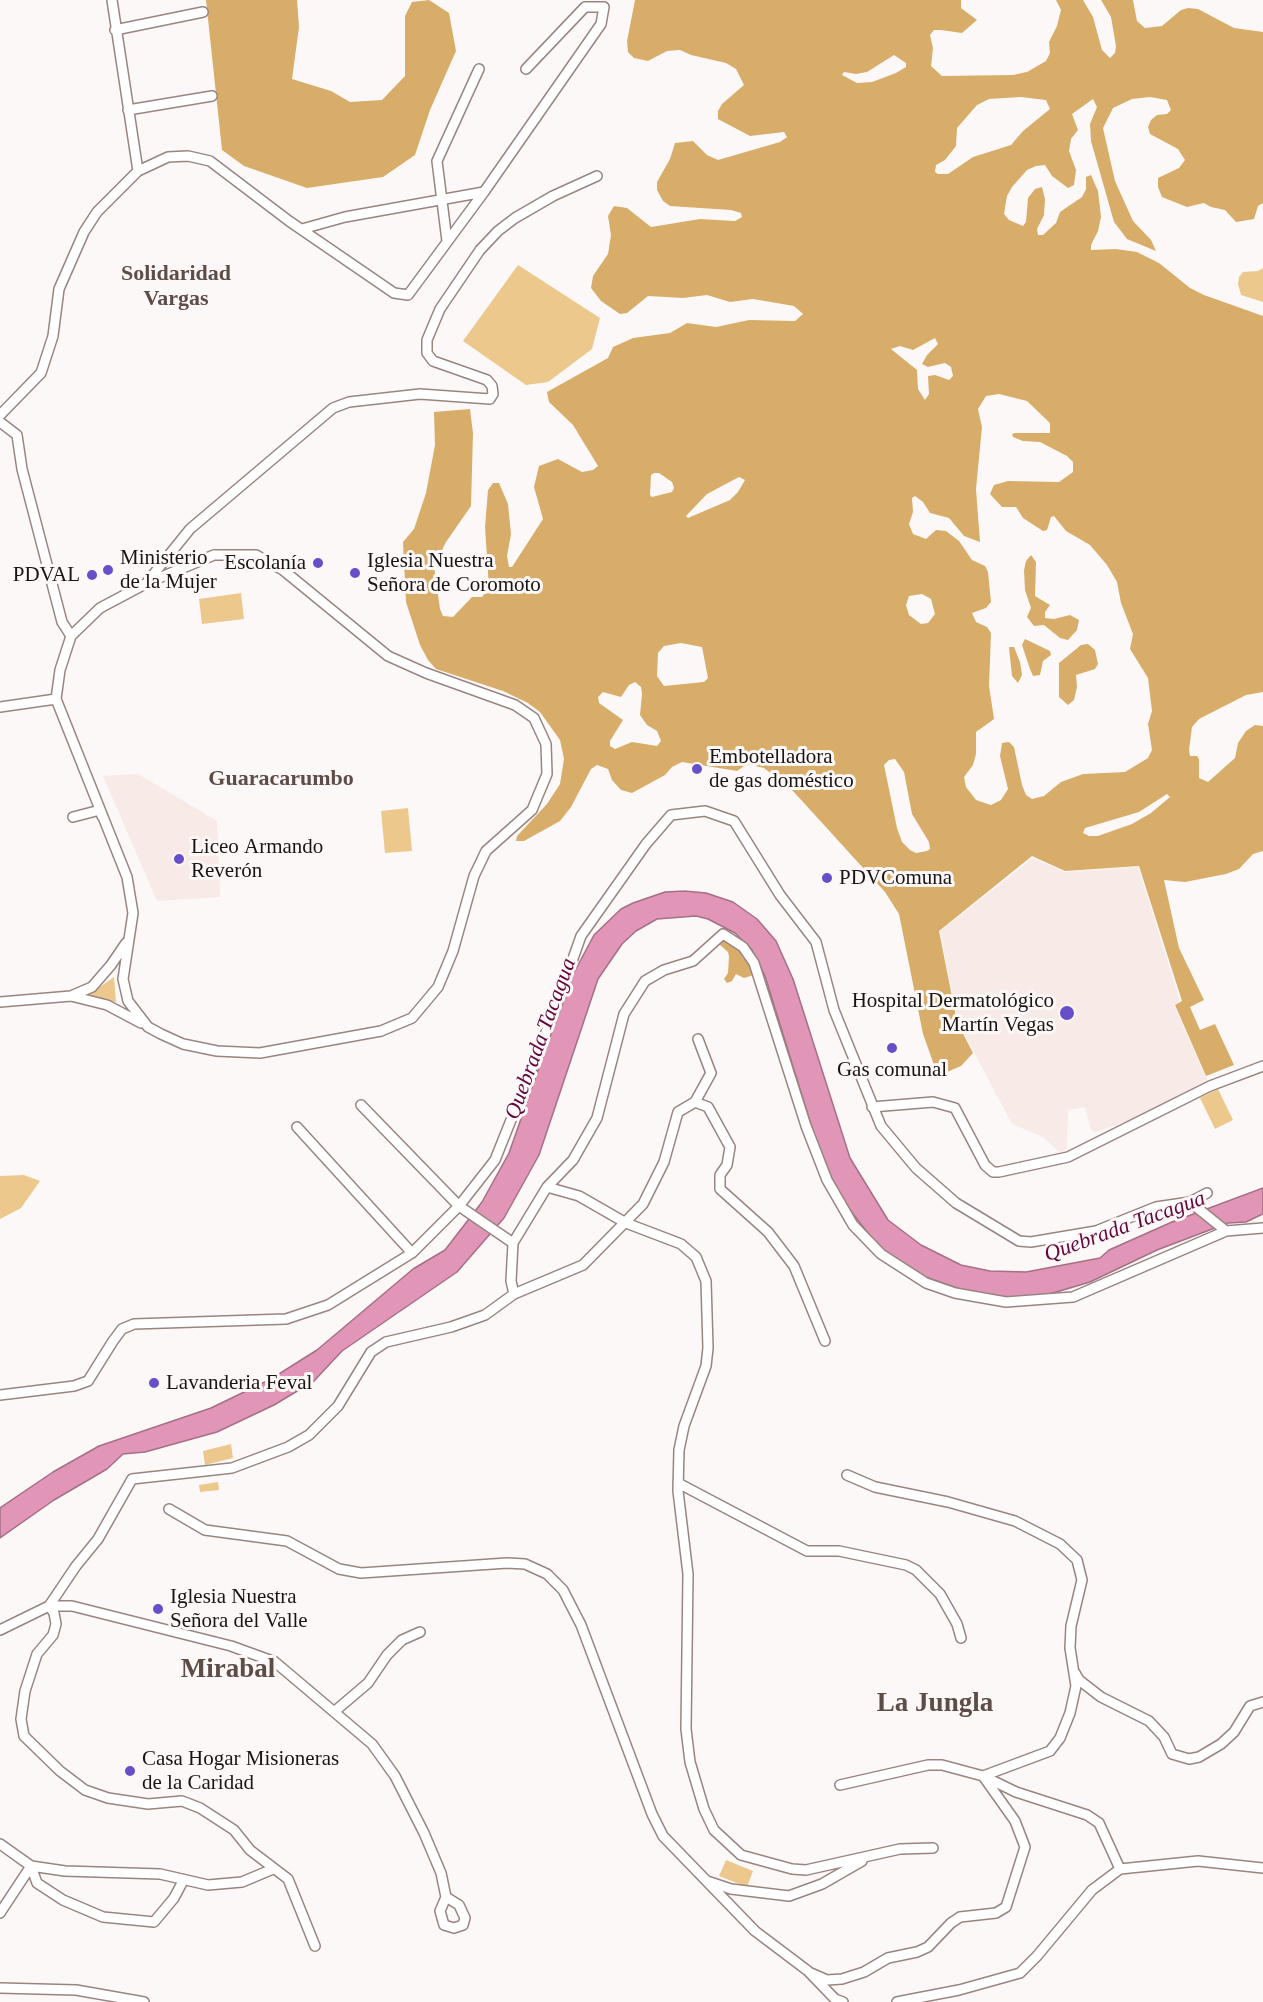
<!DOCTYPE html>
<meta charset="utf-8">
<style>
body{margin:0}
canvas{display:block;background:#fcf8f7}
</style>
<canvas width="1263" height="2002"></canvas>
<script>
const g = document.querySelector('canvas').getContext('2d');
g.lineJoin = 'round';
function paint(path, color) {
  g.fillStyle = color;
  g.fill(path, 'evenodd');
}
function poly(rows) {
  const path = new Path2D();
  for (const r of rows) {
    path.moveTo(r[0], r[1]);
    for (let i = 2; i < r.length; i += 2) path.lineTo(r[i], r[i + 1]);
  }
  return path;
}
function strokePath(path, color, width, dash) {
  g.strokeStyle = color;
  g.lineWidth = width;
  g.lineCap = dash ? 'butt' : 'round';
  g.setLineDash(dash || []);
  g.stroke(path);
}
function drawText(font, color, halo, rows, align = 'center') {
  g.font = font + ' Georgia,serif';
  g.lineWidth = 6;
  g.setLineDash([]);
  g.textBaseline = 'middle';
  g.strokeStyle = halo;
  g.fillStyle = color;
  for (const [text, x, y, turn = 0] of rows) {
    g.save();
    g.translate(x, y);
    g.rotate((+turn || 0) * Math.PI / 180);
    g.textAlign = isNaN(turn) ? turn : align;
    if (halo) g.strokeText(text, 0, 0);
    g.fillText(text, 0, 0);
    g.restore();
  }
}
paint(poly([
 [138,774,217,821,220,897,157,901,103,776],
 [1033,858,1065,872,1138,867,1180,1001,1174,1005,1207,1080,1135,1118,1096,1132,1091,1130,1085,1107,1068,1110,1067,1148,1061,1153,1043,1137,1012,1124,958,1022,940,931]
]), '#f7eae7');
paint(poly([
 [518,265,600,318,592,349,548,382,526,385,463,341],
 [1263,268,1263,302,1241,295,1238,284,1239,277,1243,272,1258,271],
 [241,593,244,619,202,624,199,599],
 [408,808,412,851,385,853,381,811],
 [114,977,116,1002,87,996],
 [1218,1089,1233,1120,1215,1129,1200,1098],
 [24,1175,40,1181,21,1208,0,1219,0,1176],
 [231,1444,233,1458,205,1465,203,1451],
 [218,1482,219,1490,200,1492,199,1485],
 [726,1860,753,1871,747,1887,719,1876]
]), '#edc88c');
paint(poly([
 [206,0,297,0,299,27,292,79,331,91,350,102,382,100,405,76,405,16,412,2,429,0,449,13,456,51,430,110,415,155,383,177,307,188,244,166,222,150],
 [635,0,961,0,961,8,977,20,962,33,941,30,934,30,930,35,933,48,931,66,942,76,1013,75,1027,72,1046,61,1050,53,1049,42,1057,26,1061,10,1056,0,1083,0,1093,17,1102,50,1110,58,1115,53,1116,46,1111,17,1101,0,1133,0,1137,21,1145,28,1162,26,1181,10,1188,8,1198,9,1234,28,1263,32,1263,203,1258,206,1254,219,1236,222,1225,210,1211,207,1204,203,1187,207,1162,197,1158,187,1158,178,1179,168,1185,160,1178,149,1150,134,1148,127,1151,120,1157,115,1167,114,1171,110,1167,100,1150,97,1132,99,1113,108,1103,128,1115,181,1133,221,1151,240,1156,251,1127,239,1114,222,1091,141,1090,124,1097,107,1093,99,1072,114,1078,130,1071,139,1069,151,1076,170,1074,185,1068,188,1052,176,1045,165,1036,166,1027,170,1012,187,1007,196,1004,214,1009,220,1023,226,1026,222,1028,198,1035,189,1042,187,1045,199,1044,215,1037,229,1038,235,1043,235,1056,223,1060,212,1082,197,1086,189,1086,177,1091,175,1098,191,1101,217,1098,231,1091,245,1091,250,1116,249,1137,252,1159,263,1190,288,1204,295,1263,316,1263,692,1246,695,1199,719,1192,727,1189,750,1190,756,1197,756,1199,759,1199,778,1208,782,1235,758,1238,743,1246,731,1255,725,1263,726,1263,851,1253,854,1239,869,1226,874,1185,882,1164,880,1179,948,1204,1000,1190,1007,1200,1030,1215,1024,1234,1065,1206,1076,1175,1005,1182,1001,1139,866,1065,871,1032,856,939,931,957,1022,973,1053,961,1066,938,1076,923,1034,899,914,885,892,793,791,764,768,747,764,737,771,682,762,672,767,665,775,632,793,621,790,612,780,608,769,597,765,591,769,571,807,560,821,524,841,516,841,517,836,547,804,560,784,564,759,560,740,540,712,528,703,503,691,436,669,428,660,420,645,406,602,403,542,414,529,426,493,435,445,434,412,470,409,473,433,471,506,446,542,434,566,440,609,443,616,453,617,472,597,482,597,489,588,485,527,488,490,493,483,499,483,508,504,511,534,507,556,509,567,512,567,543,519,534,487,539,466,558,459,582,472,593,470,598,466,573,425,549,402,547,392,608,358,613,347,633,338,670,333,687,323,716,327,749,320,795,321,803,314,794,306,753,299,730,302,707,295,683,298,648,296,627,313,620,314,601,301,591,288,593,276,608,254,611,235,608,216,614,206,627,208,651,227,700,219,735,221,742,217,741,213,731,210,670,206,663,201,657,190,657,182,670,159,675,143,693,141,707,155,718,160,780,142,787,137,784,132,750,136,718,119,718,111,722,104,744,85,736,69,726,63,691,55,680,50,667,51,648,61,634,58,628,52,627,41],
 [894,55,906,63,906,67,896,73,872,82,857,83,842,75,844,72,856,74,867,72],
 [1021,97,1046,100,1050,109,1023,131,1011,145,973,157,948,174,938,174,935,172,936,165,945,160,956,146,957,128,977,105,989,99],
 [935,338,938,344,927,355,922,364,928,367,945,363,951,367,953,376,949,380,935,375,928,376,929,394,925,400,918,389,917,370,891,349,900,346,913,350],
 [999,394,1027,401,1050,423,1050,433,1015,433,1012,434,1013,437,1023,441,1040,442,1067,456,1073,462,1073,472,1059,482,1008,481,994,485,990,494,1002,507,1016,507,1023,518,1043,531,1047,530,1051,517,1054,516,1066,531,1090,545,1107,565,1117,582,1121,603,1133,634,1130,649,1148,678,1152,711,1148,724,1152,750,1148,758,1125,772,1083,774,1061,782,1044,796,1032,799,1026,795,1022,785,1014,747,1009,742,1002,743,1000,756,1008,789,1001,800,991,805,976,800,966,787,964,777,973,765,976,754,976,732,994,719,989,686,991,633,987,627,976,622,972,613,986,608,991,602,988,572,985,566,972,560,959,541,946,531,936,530,926,539,913,534,909,524,913,512,912,498,915,496,923,502,930,513,949,518,964,536,980,542,976,489,982,427,978,409,986,396],
 [654,473,659,473,672,482,674,488,672,492,652,497,650,495,651,475],
 [739,477,745,480,738,492,730,500,688,518,686,516,707,494],
 [922,594,931,599,935,614,928,623,921,624,909,615,906,605,909,596],
 [681,643,702,647,708,678,704,682,664,686,657,676,658,653,664,646],
 [635,682,641,687,642,694,640,715,647,725,657,731,661,741,657,746,632,742,615,749,610,746,610,741,623,720,599,703,598,697,603,692,621,697,629,685],
 [895,759,904,772,912,814,929,842,930,849,927,851,916,853,910,850,902,842,897,828,884,765,889,760],
 [1167,794,1170,797,1151,813,1132,824,1098,836,1089,836,1083,833,1085,828,1139,812],
 [1031,555,1036,562,1035,596,1050,605,1045,612,1045,618,1054,619,1070,615,1079,620,1077,630,1068,640,1060,638,1044,625,1034,626,1027,617,1031,608,1025,590,1024,570,1026,561],
 [1025,639,1050,651,1051,655,1043,661,1040,675,1033,676,1030,669,1022,645],
 [1088,644,1095,650,1098,664,1095,669,1076,675,1077,687,1074,700,1068,705,1059,697,1059,663,1081,645],
 [1009,647,1014,647,1020,662,1022,675,1018,683,1012,676],
 [726,940,737,945,743,958,749,960,754,975,744,978,736,974,732,981,727,983,724,979,728,973,729,956,728,952,720,945,721,941]
]), '#d8ad69');
const water = poly([
 [684,891,706,893,733,902,757,919,776,941,793,979,850,1158,888,1220,921,1245,961,1265,990,1271,1026,1272,1100,1258,1109,1250,1172,1222,1263,1188,1263,1214,1246,1222,1228,1223,1157,1250,1090,1282,1043,1296,1020,1299,977,1295,917,1274,877,1245,837,1193,816,1141,765,976,752,950,735,933,708,919,696,916,657,919,636,931,622,944,598,979,539,1155,504,1218,457,1272,342,1351,314,1381,274,1405,217,1432,145,1452,123,1454,107,1469,54,1500,0,1538,0,1508,53,1472,99,1446,211,1408,271,1379,317,1350,413,1269,445,1250,482,1202,509,1153,569,982,594,935,621,909,633,903,665,892,684,891]
]);
paint(water, '#e296b7');
strokePath(water, '#a66f86', 1.5);
const street = poly([
 [112,0,138,171],
 [115,30,203,12],
 [128,110,212,96],
 [302,229,345,217,484,192],
 [447,241,437,161,479,69],
 [0,415,41,373,53,336,59,289,84,232,97,212,138,171,168,157,188,156,210,161,289,221,394,293,408,295,484,192,601,24,604,7,585,7,526,69],
 [0,422,17,435,22,469,62,622,71,636],
 [214,555,256,555,283,570,388,656,426,673,515,705,534,718,546,744,547,774,532,810,486,851,474,876,453,951,438,987,412,1018,381,1031,260,1053,217,1051,183,1044,161,1034,148,1027,128,1001,123,979,133,913,127,877,56,699,60,670,71,636,100,608,147,583,214,555],
 [148,581,190,529,333,408,349,402,420,394,490,399,493,394,492,386,487,380,433,361,427,353,427,340,440,309,480,250,498,231,515,218,553,196,597,176],
 [0,707,56,699],
 [73,817,100,810,102,816],
 [71,996,107,1005,141,1023],
 [0,1002,71,996,92,987,111,965,126,943],
 [695,1102,708,1107,730,1147,727,1165,720,1175,720,1189,768,1232,794,1266,825,1341],
 [361,1105,459,1206,513,1243],
 [872,1107,933,1102,955,1108,985,1165,993,1172,999,1172,1068,1157,1210,1086,1263,1066],
 [297,1127,412,1253],
 [547,1187,579,1196,626,1223,681,1244,696,1257,706,1281,708,1348,706,1366,684,1426,679,1450,678,1491,688,1574,686,1729,690,1762,704,1809,714,1830,741,1855,792,1869,806,1870,900,1849,933,1848],
 [1190,1202,1226,1231,1263,1228],
 [514,1294,583,1265,643,1204,664,1162,678,1112,695,1102,711,1073,698,1039],
 [0,1395,74,1386,88,1381,113,1341,122,1329,134,1324,286,1319,328,1305,412,1253,459,1206,495,1160,553,1015,581,936,646,844,671,815,705,811,734,821,780,895,816,942,834,1010,881,1126,916,1168,956,1203,1019,1241,1031,1242,1096,1231,1156,1207,1190,1202,1207,1193],
 [847,1475,875,1487,948,1502,1015,1521,1060,1544,1077,1560,1082,1580,1071,1626,1070,1648,1076,1686,1070,1713,1060,1738,1050,1751,983,1776],
 [678,1483,807,1551,839,1551,906,1565,916,1570,940,1594,957,1624,961,1638],
 [169,1509,205,1530,287,1541,339,1569,361,1573,507,1563,525,1564,547,1574,563,1590,581,1625,652,1814,663,1836,755,1931,808,1971,835,1999,843,2002],
 [0,1630,49,1606,72,1606,231,1646,275,1662,372,1744,395,1776,424,1833,441,1873,446,1897],
 [1075,1673,1079,1680,1101,1697,1149,1721,1164,1737,1172,1754,1189,1759,1199,1757,1221,1744,1234,1732,1250,1706,1263,1702],
 [335,1711,368,1683,387,1655,402,1640,420,1632],
 [985,1777,1016,1792,1087,1815,1099,1823,1120,1869],
 [0,1844,31,1866,37,1883,63,1900,103,1917,154,1922,174,1898,183,1881],
 [707,1881,731,1889,789,1896,822,1884,862,1861],
 [446,1897,459,1905,465,1918,463,1925,454,1928,444,1925,440,1911,446,1897],
 [0,1913,31,1866,65,1871,160,1874,208,1885,242,1882,273,1869],
 [315,1946,288,1879,250,1850,234,1830,200,1808,182,1801,148,1804,108,1798,85,1790,60,1771,24,1736,21,1719,25,1691,37,1654,53,1635,56,1624,54,1613,49,1606,76,1566,98,1539,132,1479,232,1468,288,1447,309,1435,338,1406,371,1352,386,1342,451,1327,485,1315,514,1294,511,1281,513,1243,547,1187,573,1160,597,1118,624,1014,645,981,664,970,693,961,723,934,743,947,754,963,806,1126,827,1180,853,1225,881,1254,926,1283,955,1293,1006,1302,1073,1297,1226,1231],
 [811,1973,827,1980,842,1979,864,1972,888,1958,917,1952,928,1947,951,1923,960,1917,996,1913,1006,1907,1025,1847,1015,1821,983,1776,942,1765,928,1765,840,1785],
 [0,1988,76,1990,144,2002],
 [897,2002,959,1990,1020,1973,1037,1956,1092,1890,1120,1869,1198,1861,1263,1868]
]);
strokePath(street, '#998580', 12);
strokePath(street, '#fff', 9);
for (const [x, y, r, color] of [
 [318,563,6,"#664fc8"],
 [108,570,6,"#664fc8"],
 [355,573,6,"#664fc8"],
 [92,575,6,"#664fc8"],
 [697,769,6,"#664fc8"],
 [179,859,6,"#664fc8"],
 [827,878,6,"#664fc8"],
 [1067,1013,8,"#664fc8"],
 [892,1048,6,"#664fc8"],
 [154,1383,6,"#664fc8"],
 [158,1609,6,"#664fc8"],
 [130,1771,6,"#664fc8"]
]) {
  const dot = new Path2D();
  dot.arc(x, y, r, 0, 2 * Math.PI);
  g.fillStyle = color;
  g.fill(dot);
  strokePath(dot, '#fcf8f7', 2);
}
drawText('21px', '#1b1412', '#fcf8f7', [
 ["Ministerio",120,558],
 ["de la Mujer",120,582],
 ["Iglesia Nuestra",367,561],
 ["Señora de Coromoto",367,585],
 ["Escolanía",306,563,"right"],
 ["PDVAL",80,575,"right"],
 ["Embotelladora",709,757],
 ["de gas doméstico",709,781],
 ["Liceo Armando",191,847],
 ["Reverón",191,871],
 ["PDVComuna",839,878],
 ["Hospital Dermatológico",1054,1001,"right"],
 ["Martín Vegas",1054,1025,"right"],
 ["Gas comunal",892,1070,"center"],
 ["Lavanderia Feval",166,1383],
 ["Iglesia Nuestra",170,1597],
 ["Señora del Valle",170,1621],
 ["Casa Hogar Misioneras",142,1759],
 ["de la Caridad",142,1783]
], 'left');
drawText('bold 22px', '#5e4c47', '#fcf8f7', [
 ["Solidaridad",176,274],
 ["Vargas",176,299],
 ["Guaracarumbo",281,779]
]);
drawText('italic 22px', '#63073d', '#fcf8f7', [
 ["Quebrada Tacagua",541,1039,-70],
 ["Quebrada Tacagua",1125,1227,-20]
]);
drawText('bold 27px', '#5e4c47', '#fcf8f7', [
 ["Mirabal",228,1670],
 ["La Jungla",935,1704]
]);
</script>
